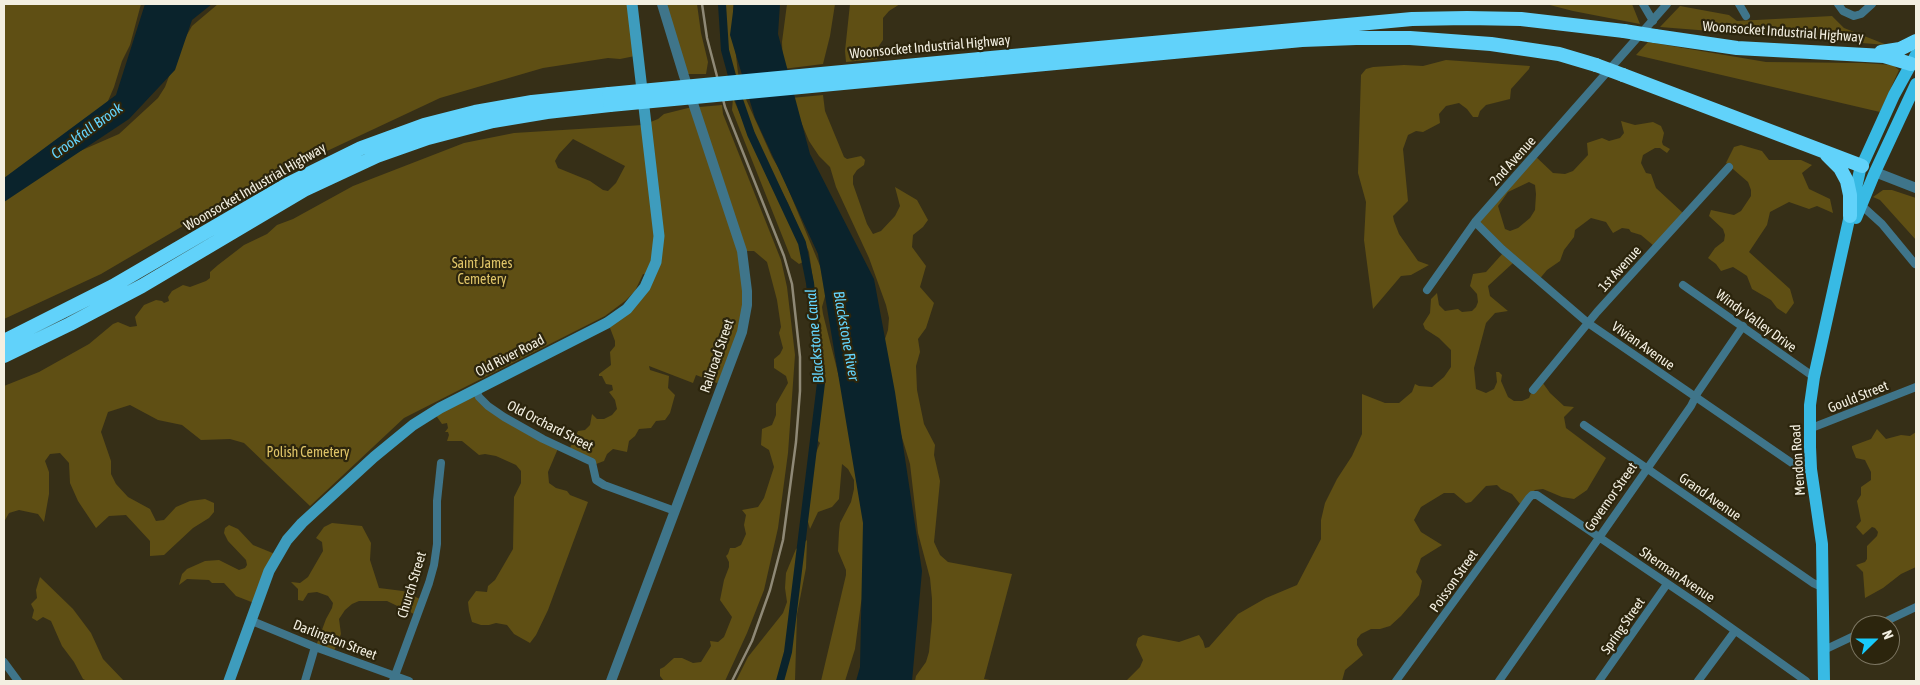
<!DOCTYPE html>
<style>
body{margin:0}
#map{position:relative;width:1920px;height:685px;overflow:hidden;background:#362f17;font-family:"Asap Condensed",sans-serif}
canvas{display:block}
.frame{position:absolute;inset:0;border:5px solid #f3efe1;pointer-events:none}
.north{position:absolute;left:1850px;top:615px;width:50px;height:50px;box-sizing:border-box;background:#2c250d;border:1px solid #7c7662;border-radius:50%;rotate:68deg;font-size:14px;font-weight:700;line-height:20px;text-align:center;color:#f3efe1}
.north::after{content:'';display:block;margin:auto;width:18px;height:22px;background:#17cafb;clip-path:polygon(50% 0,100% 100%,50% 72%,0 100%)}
</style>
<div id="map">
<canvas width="1920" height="685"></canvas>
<div class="frame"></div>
<div class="north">N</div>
</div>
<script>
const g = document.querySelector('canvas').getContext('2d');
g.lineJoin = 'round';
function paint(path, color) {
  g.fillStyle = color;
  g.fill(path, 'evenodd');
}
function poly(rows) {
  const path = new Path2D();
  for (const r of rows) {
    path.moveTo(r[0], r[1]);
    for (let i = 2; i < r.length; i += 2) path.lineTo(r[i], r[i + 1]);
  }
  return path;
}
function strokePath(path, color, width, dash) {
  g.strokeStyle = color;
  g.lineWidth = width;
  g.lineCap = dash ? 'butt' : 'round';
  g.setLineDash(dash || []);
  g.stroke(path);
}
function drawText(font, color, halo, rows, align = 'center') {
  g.font = font + ' "Asap Condensed",sans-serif';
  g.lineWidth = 4.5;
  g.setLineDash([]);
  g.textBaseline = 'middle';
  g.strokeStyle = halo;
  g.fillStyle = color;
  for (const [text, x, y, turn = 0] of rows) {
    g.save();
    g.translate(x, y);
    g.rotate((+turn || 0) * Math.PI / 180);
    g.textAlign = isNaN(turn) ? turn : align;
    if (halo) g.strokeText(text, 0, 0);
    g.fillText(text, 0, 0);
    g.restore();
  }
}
paint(poly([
 [4,4,141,4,130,45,122,61,114,87,102,115,80,151,119,134,158,98,165,87,180,47,192,26,218,4,628,4,635,56,620,59,608,58,543,68,440,98,246,189,101,274,4,319],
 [659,4,697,4,701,33,708,62,706,74,683,74],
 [724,4,733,4,733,30,738,73,740,80,735,81,727,50],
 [787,4,835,4,830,36,823,64,783,69,782,42],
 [850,4,900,4,889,11,883,18,883,40,876,50,877,59,846,62,845,51],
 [1546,4,1632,4,1640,24,1573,11],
 [1680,6,1729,15,1737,21,1832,16,1844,28,1887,45,1660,27],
 [1648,42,1766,62,1863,63,1893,65,1899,70,1880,112,1636,55],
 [1446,60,1530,66,1529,69,1511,89,1510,99,1486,105,1480,111,1478,117,1473,117,1467,109,1459,103,1446,106,1439,114,1440,123,1423,132,1416,131,1408,135,1403,149,1408,201,1393,216,1394,221,1399,234,1418,261,1429,265,1411,275,1401,276,1373,309,1364,240,1366,202,1358,173,1361,75,1366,69,1373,67,1404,65,1423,66],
 [823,95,825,111,844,157,847,159,861,156,865,160,864,165,857,170,853,176,853,184,867,224,873,234,881,231,895,216,900,206,895,187,917,200,928,220,923,227,913,235,912,247,926,266,920,287,934,303,926,328,918,339,920,352,916,366,917,390,924,424,935,445,934,455,940,481,934,542,940,555,948,562,1012,574,984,679,996,681,915,681,916,676,926,662,929,652,932,620,932,599,930,578,918,533,910,464,897,421,882,348,888,330,889,318,886,305,869,258,836,187,830,167,819,156,809,141,791,98],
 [739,96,745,97,772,157,782,174,825,278,826,293,822,307,823,314,841,385,864,458,868,576,861,603,855,649,845,681,821,681,846,575,846,570,838,551,839,532,840,523,851,502,854,489,854,480,848,469,842,464,839,499,832,507,818,512,810,529,805,511,813,460,820,443,813,436,818,427,824,381,822,348,817,325,814,287,809,252,788,203,768,166],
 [733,98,770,183,783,205,802,250,803,262,799,264,791,258,732,110],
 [722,105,723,114,781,260,787,287,795,355,788,453,778,528,764,590,747,633,725,681,664,681,660,676,660,669,664,667,674,658,682,658,693,663,701,662,711,646,710,641,718,642,724,637,732,617,720,600,724,580,729,567,729,562,726,556,728,554,730,548,735,548,741,545,746,534,744,525,746,515,742,510,758,507,764,498,774,467,769,450,761,445,762,429,772,425,776,415,776,404,788,383,786,376,774,368,774,359,780,354,783,348,779,333,781,327,777,300,767,262,754,251,741,251,744,285,742,315,738,331,719,382,717,383,696,375,693,383,649,366,650,370,669,376,668,388,675,395,670,413,665,420,656,421,651,428,639,429,635,436,629,441,627,452,613,449,607,454,604,461,591,466,570,448,578,431,585,430,590,425,592,414,597,419,604,419,612,415,617,409,615,400,609,392,613,390,612,385,606,384,602,376,599,376,599,374,611,365,610,352,615,346,615,341,607,320,624,306,637,292,645,274,643,274,635,291,625,301,605,316,404,418,310,506,244,443,230,439,201,440,182,425,158,420,130,405,108,412,101,432,111,461,111,474,116,484,128,497,150,509,156,521,164,520,176,507,190,501,205,499,214,503,214,512,209,518,193,528,164,555,150,556,150,541,126,515,109,516,96,528,78,501,70,483,69,463,60,453,50,454,45,461,49,472,49,494,44,522,38,514,19,510,9,513,4,522,4,386,39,372,89,344,113,324,118,322,130,327,137,326,135,317,144,305,156,300,162,301,164,303,169,301,168,297,172,291,183,285,190,287,206,281,210,278,210,272,218,265,244,245,267,234,277,225,293,219,353,186,464,143,514,133,643,125,658,119,664,114,688,108],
 [573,139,625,166,616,183,608,191,603,190,590,181,558,168,555,161,559,154],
 [1621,121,1635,125,1653,122,1661,126,1664,133,1662,142,1663,145,1670,149,1667,153,1660,148,1655,148,1643,155,1641,163,1646,173,1651,174,1656,188,1683,213,1654,246,1641,235,1631,232,1629,229,1622,228,1613,233,1606,222,1591,218,1575,230,1574,237,1564,250,1560,261,1547,270,1537,282,1513,263,1488,286,1490,296,1508,311,1495,313,1486,323,1474,368,1476,389,1486,393,1494,389,1497,382,1496,372,1499,372,1502,375,1501,381,1508,397,1514,401,1522,401,1529,398,1534,386,1540,379,1550,393,1564,406,1574,407,1564,417,1566,428,1606,458,1587,490,1574,499,1562,497,1543,489,1535,490,1520,504,1512,494,1501,489,1497,485,1486,486,1471,502,1466,503,1454,493,1444,493,1421,507,1414,520,1421,532,1442,545,1421,558,1416,572,1422,581,1419,595,1401,616,1390,626,1380,629,1371,629,1361,634,1357,639,1357,645,1363,655,1345,670,1342,681,1126,681,1140,667,1143,660,1136,645,1138,638,1143,635,1179,642,1199,635,1203,641,1205,648,1209,647,1238,614,1266,598,1297,585,1321,539,1321,520,1325,503,1337,479,1352,456,1362,434,1362,394,1385,403,1399,403,1412,392,1415,384,1419,386,1432,387,1444,377,1451,367,1451,350,1439,338,1425,329,1423,324,1430,313,1431,299,1437,293,1439,305,1445,311,1458,309,1462,312,1472,311,1476,307,1478,302,1477,294,1470,286,1473,274,1486,272,1503,253,1475,227,1533,154,1553,173,1565,174,1573,171,1588,155,1587,143,1602,138,1609,141,1620,138,1624,133],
 [1529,182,1535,185,1536,194,1535,210,1530,218,1518,228,1510,231,1505,229,1498,206,1508,192],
 [1741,145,1762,151,1769,160,1801,160,1812,165,1802,173,1809,189,1830,199,1833,213,1817,206,1809,209,1789,202,1770,212,1767,225,1749,252,1790,289,1794,303,1786,314,1777,308,1771,300,1752,289,1747,276,1741,272,1733,267,1721,271,1716,264,1708,258,1715,248,1724,241,1725,235,1723,229,1709,216,1711,210,1734,215,1741,211,1751,196,1751,190,1748,182,1726,163,1734,147],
 [1883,190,1892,190,1916,198,1916,240,1880,200,1873,197],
 [474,390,487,405,559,446,548,472,549,483,556,488,567,491,570,495,588,502,548,610,536,635,530,643,514,634,507,625,496,623,489,625,481,625,472,622,469,611,468,602,476,591,487,592,488,586,495,580,513,549,514,497,521,483,521,471,516,465,496,456,485,454,479,455,462,441,447,441,449,435,448,432,445,432,448,428,447,423,442,424,435,414],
 [1877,429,1886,439,1901,435,1910,436,1916,432,1916,567,1901,574,1883,588,1865,598,1863,572,1856,565,1865,562,1867,559,1867,546,1877,536,1878,532,1875,528,1872,527,1863,535,1856,527,1861,521,1857,501,1861,495,1861,487,1871,480,1871,472,1865,460,1856,458,1852,448,1852,446,1871,439],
 [332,523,362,526,371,543,370,560,379,588,403,591,420,599,414,614,387,601,359,601,352,604,345,610,339,619,341,634,334,651,316,646,326,619,332,608,333,603,328,596,317,592,308,593,303,601,298,600,298,589,291,582,300,583,308,577,323,551,322,542,316,538,324,527],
 [229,525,238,529,253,545,275,554,254,603,236,596,224,583,212,583,209,580,187,579,179,585,182,574,187,569,205,561,219,560,239,570,245,568,247,565,246,560,228,541,224,533,225,528],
 [807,540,806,568,797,614,795,681,736,681,748,657,783,613,787,602,785,588,786,573,796,549],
 [40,577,73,609,91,633,103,659,124,681,87,681,83,679,74,662,62,646,51,621,43,617,37,621,32,618,34,610,31,604,37,598,36,590]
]), '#5f4f14');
paint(poly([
 [145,4,212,4,192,20,175,70,129,119,4,202,4,178,116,95],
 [734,4,780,4,778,34,810,154,874,279,895,392,922,571,912,681,856,681,860,667,863,523,818,254,755,118,730,35]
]), '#0a232c');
strokePath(poly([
 [722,4,725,50,737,94,751,134,802,243,810,283,821,383,788,652,780,681]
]), '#0a232c', 8);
strokePath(poly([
 [1643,4,1653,21],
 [1739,4,1746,16],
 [1838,4,1843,11,1854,16,1861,14,1872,4],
 [1861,205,1882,224,1915,264],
 [1475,222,1502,249,1588,323,1802,470,1811,469],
 [1683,285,1814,377],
 [1427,290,1475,222,1667,4],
 [476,390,479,397,488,406,504,417,543,439,592,462,596,480,604,485,675,511],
 [1533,390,1597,312,1729,167],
 [1584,425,1813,583,1822,587],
 [1809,429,1916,387],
 [252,621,315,647,409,681],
 [1878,625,1916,607],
 [1824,650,1860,633],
 [4,662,18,681],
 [305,681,315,647],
 [393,681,429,583,434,565,437,544,437,501,441,463],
 [1396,681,1529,498,1532,495,1537,495,1702,607,1806,681],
 [1499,681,1691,406,1698,392,1743,326],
 [1599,681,1667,584],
 [1698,681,1735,631]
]), '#3f758a', 8);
strokePath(poly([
 [1875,172,1916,188],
 [611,681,742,332,747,305,747,291,742,251,684,76,662,4]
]), '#3f758a', 10);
strokePath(poly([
 [229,681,269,571,287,540,302,523,374,457,413,425,440,408,607,323,627,309,645,287,656,262,659,236,632,4]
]), '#3e9cbd', 11);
strokePath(poly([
 [1856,218,1875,172,1916,84],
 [1824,681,1822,544,1811,469,1810,447,1810,405,1814,377,1860,170,1894,95,1916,55]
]), '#38bae4', 12);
strokePath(poly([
 [1655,36,1737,48,1884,56,1911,64],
 [1881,52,1900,49,1916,41],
 [980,59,1412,19,1467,18,1521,19,1624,31],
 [981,70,1302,40,1356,38,1410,38,1491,44,1559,54,1596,65],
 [1623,75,1862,166],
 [1827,155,1840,168,1847,181,1850,195,1850,216],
 [4,341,113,286,288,184,361,148,424,125,475,112,532,102,609,94],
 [4,356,70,324,142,286,304,190,377,156,428,138,493,121,547,112,610,105]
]), '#61d2fa', 14);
strokePath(poly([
 [702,4,707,38,725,107,784,256,792,284,800,357,800,391,796,442,783,540,770,590,752,641,732,681]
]), '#8f8976', 2.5);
strokePath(poly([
 [1624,31,1655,36],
 [1596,65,1623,75],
 [609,94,980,59],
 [610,105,981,70]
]), '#61d2fa', 14);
drawText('14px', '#f3efe1', '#2c250d', [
 ["Woonsocket Industrial Highway",1783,32,4],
 ["Woonsocket Industrial Highway",930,47,-5],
 ["2nd Avenue",1513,161,-48],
 ["Woonsocket Industrial Highway",255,187,-30],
 ["1st Avenue",1620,269,-48],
 ["Windy Valley Drive",1756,321,36],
 ["Vivian Avenue",1643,346,35],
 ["Old River Road",510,356,-27],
 ["Railroad Street",717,356,-71],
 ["Gould Street",1858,397,-22],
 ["Old Orchard Street",550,426,27],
 ["Mendon Road",1798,460,-94],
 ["Governor Street",1611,497,-55],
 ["Grand Avenue",1710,497,35],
 ["Sherman Avenue",1677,575,34],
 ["Poisson Street",1454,581,-55],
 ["Church Street",412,585,-73],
 ["Spring Street",1623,626,-55],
 ["Darlington Street",335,640,21]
]);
drawText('14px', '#dfc468', '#2c250d', [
 ["Saint James",482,264],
 ["Cemetery",482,280],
 ["Polish Cemetery",308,453]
]);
drawText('italic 15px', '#64d4fc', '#2c250d', [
 ["Crookfall Brook",87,131,-36],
 ["Blackstone Canal",815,336,-95],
 ["Blackstone River",846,336,80]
]);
</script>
